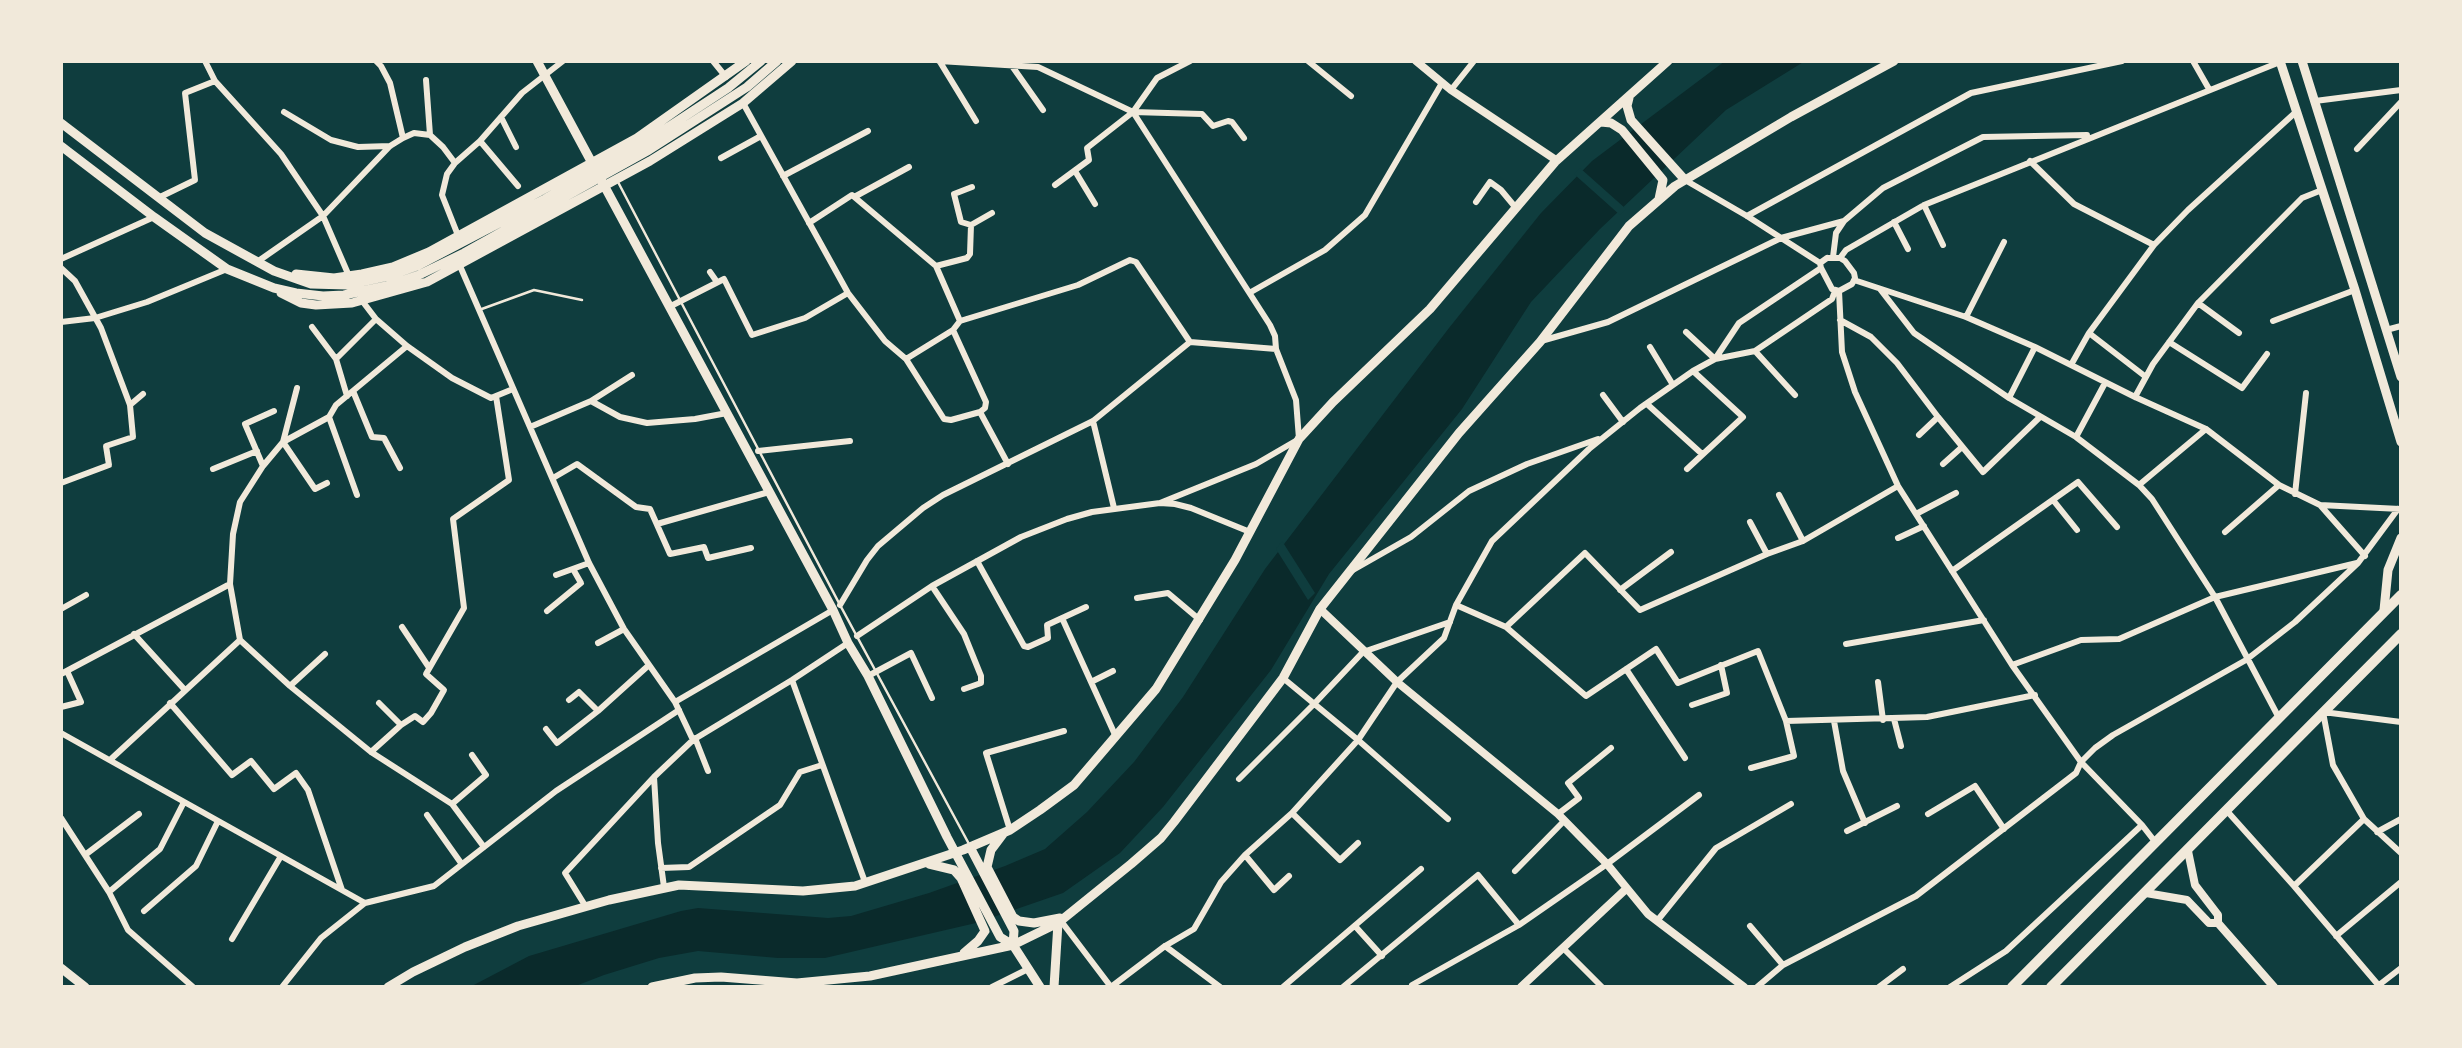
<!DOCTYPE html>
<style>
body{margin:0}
#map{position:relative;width:2462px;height:1048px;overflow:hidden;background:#0f3d3e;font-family:"Work Sans",sans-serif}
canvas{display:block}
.frame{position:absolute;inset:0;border:63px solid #f1e9da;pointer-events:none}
</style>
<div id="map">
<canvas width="2462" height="1048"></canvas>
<div class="frame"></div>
</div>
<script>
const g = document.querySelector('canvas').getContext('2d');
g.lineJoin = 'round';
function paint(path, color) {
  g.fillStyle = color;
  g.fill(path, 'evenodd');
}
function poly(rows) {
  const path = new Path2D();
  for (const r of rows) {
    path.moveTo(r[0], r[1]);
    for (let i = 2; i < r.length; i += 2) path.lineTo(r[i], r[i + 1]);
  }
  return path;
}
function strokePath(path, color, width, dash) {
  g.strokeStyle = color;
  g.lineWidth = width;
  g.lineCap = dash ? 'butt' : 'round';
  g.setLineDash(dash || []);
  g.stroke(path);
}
paint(poly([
 [1725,61,1805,61,1726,110,1600,229,1531,302,1462,409,1329,574,1271,670,1163,807,1120,853,1063,893,976,923,825,958,778,958,698,951,659,958,604,975,573,987,470,987,529,956,681,911,698,908,828,918,851,916,929,893,1005,866,1045,849,1087,812,1134,762,1183,697,1265,569,1449,328,1541,213,1592,161]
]), '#0a2a2b');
paint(poly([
 [1580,168,1626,209,1620,215,1574,174],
 [1282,541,1315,593,1308,600,1276,549]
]), '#0f3d3e');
strokePath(poly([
 [618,182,840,605,969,844],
 [479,310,534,290,582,300]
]), '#f1e9da', 2.5);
strokePath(poly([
 [205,61,215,81,281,154,323,216,349,276],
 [376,61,381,66,390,83,403,138],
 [713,61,726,77],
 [939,61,1038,67,1133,112,1270,325,1275,336,1276,349,1296,400,1299,439,1256,464,1160,503],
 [1308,61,1351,96],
 [2193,61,2209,89],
 [940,62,976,121],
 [1012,66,1043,110],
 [426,80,430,135],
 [1451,90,1474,61],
 [2315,101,2401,90],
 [743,103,848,293,885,341,906,359,944,419,951,420,980,412],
 [284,112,331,140,358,147,390,146],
 [1133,112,1202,114,1213,126,1228,121,1232,122,1244,138],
 [501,117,516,147],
 [480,141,518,186],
 [2357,149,2401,102],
 [721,158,761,136],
 [2030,161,2074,204,2154,245],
 [1075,171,1095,204],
 [783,176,868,131],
 [1685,180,1747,216,1820,263],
 [1055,185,1089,160,1087,148,1133,112,1157,78,1190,61],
 [856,196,909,167],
 [158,198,195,180,185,93,215,81],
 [1476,202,1490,182,1501,190,1516,208],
 [1924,205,1943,245],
 [1747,216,1971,93,2122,61],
 [1894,222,1908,249],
 [809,223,852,195,936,266,960,321,953,330,986,402,985,408,980,412],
 [971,225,961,222,954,194,972,187],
 [459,238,442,195,447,174,455,163,480,141,522,93,563,61],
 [1833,257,1836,233,1844,221,1883,188,1983,137,2087,135],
 [1827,258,1840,258,1845,261,1854,273,1855,278,1852,284,1839,291,1832,289,1821,268,1820,263,1827,258],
 [1840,258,1846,250,1924,205,2280,62],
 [61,259,154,217],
 [257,262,323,216,390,146,403,138,414,133,430,135,443,147,455,163],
 [462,264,460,266,589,563,624,629,675,702,693,740],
 [936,266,967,258,970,254,971,225,992,213],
 [61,268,75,281,101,328,130,405,133,437,106,446,109,465,61,483],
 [710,272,717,282],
 [1854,280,1966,317,2035,347,2135,397,2206,429,2279,485,2320,505,2400,509],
 [1880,289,1914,333,2009,398,2076,437,2139,485,2152,499,2215,597,2279,718],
 [1839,291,1842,352,1855,392,1898,486,2012,665,2081,762,2142,825,2156,843],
 [1251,292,1325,250,1365,215,1442,83],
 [363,302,376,319,407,346,452,378,491,398,513,389],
 [2198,303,2239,333],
 [669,307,724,279,752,335,805,318,848,293],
 [1966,317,2004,242],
 [1840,320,1871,337,1897,363,1938,417,1983,472,2040,417],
 [960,321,1078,285,1130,260,1136,262,1190,342],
 [2273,321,2355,290],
 [61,322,95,318,147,302,227,269],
 [312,327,336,359],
 [2386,330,2401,326],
 [1686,332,1715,359,1739,323,1821,268],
 [2089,333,2146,377],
 [1541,341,1608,322,1781,238,1844,221],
 [2169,342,2242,388,2267,354],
 [1650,347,1673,385],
 [1755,351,1795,395],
 [906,359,953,330],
 [2071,365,2089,333,2154,245,2188,210,2297,111],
 [353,391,372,437,384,438,400,468],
 [1603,395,1623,422],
 [347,396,336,359,376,319],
 [2135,397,2153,364,2198,303,2302,198,2322,190],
 [2009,398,2035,347],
 [591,401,632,375],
 [1647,404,1702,454],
 [130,405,143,394],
 [980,412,1008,464],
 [329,417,357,495],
 [1093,421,1114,508],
 [530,427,591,401,620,417,647,423,695,419,727,413],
 [1919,435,1938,417],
 [2076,437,2105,383],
 [283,442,329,417,336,405,407,346],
 [283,442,315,489,327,483],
 [758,451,850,441],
 [1943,464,1962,447],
 [263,466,245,424,274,411],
 [213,469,257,451],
 [1687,469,1743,417,1693,371],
 [553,478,577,464,636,507,650,509,670,554,704,547,708,558,751,548],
 [2139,485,2206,429],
 [2295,494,2306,393],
 [1779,495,1803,541],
 [2053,500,2077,530],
 [2320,505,2365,556],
 [1916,514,1956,493],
 [1750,522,1767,554],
 [657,524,769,492],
 [2225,532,2279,485],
 [1898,538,1924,526],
 [977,561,1024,646,1028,647,1048,638,1047,625,1086,607],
 [1353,570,1411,537,1469,491,1527,464,1598,439],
 [1952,571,2078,482,2117,527],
 [556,575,589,563],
 [932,586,964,634,981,676,981,683,964,689],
 [1620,590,1671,552],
 [1137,598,1168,593,1200,620],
 [840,605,867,560,878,546,923,508,943,495,1093,421,1190,342,1276,349],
 [1456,605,1506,627,1586,696,1656,649,1678,683,1758,651,1786,721,1927,717,2035,695],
 [61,609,86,595],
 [547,611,581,583,573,569],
 [1062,618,1116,737],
 [402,627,428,666],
 [1506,627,1585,553,1640,610,1767,554,1803,541,1898,486],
 [134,634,184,689],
 [857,636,932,586,1021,537,1067,519,1092,512,1160,503,1175,504,1191,508,1250,532],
 [240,640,230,584,233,534,240,502,263,466,283,442,297,388],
 [240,640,290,686,371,752,452,804],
 [598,643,624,629],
 [1846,644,1984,620],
 [2012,665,2081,640,2119,639,2215,597,2357,563],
 [1626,669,1685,758],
 [61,674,230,584],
 [868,676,911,653,932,698],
 [1283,678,1358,740,1448,819],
 [792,680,865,882],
 [1091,682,1113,671],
 [1878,682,1883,720],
 [290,686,325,654],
 [569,700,579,692,598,711],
 [675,702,833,610],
 [170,703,232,775,251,761,274,789,296,773,308,790,342,890],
 [379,703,401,725],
 [1692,705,1727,693,1721,665],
 [61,707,81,702,67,671],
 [1894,719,1901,746],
 [1834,721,1843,771,1865,823],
 [2401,722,2323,712,2333,765,2364,819,2401,853],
 [546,729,557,743,598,711,649,665],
 [61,733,365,903],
 [695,738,708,771],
 [371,752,401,725,415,716,423,722,431,713,444,690,426,674,464,608,453,519,509,480,496,396],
 [472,755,486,775,452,804,484,847],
 [110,760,240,640],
 [1751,768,1794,756,1786,721],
 [1239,779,1314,704,1363,652,1450,622],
 [2227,811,2294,886,2380,987],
 [1292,813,1340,860,1358,843],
 [1558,814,1579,798,1568,783,1611,748],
 [1928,814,1975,786,2004,829],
 [427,815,461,863],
 [61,818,109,892,128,930,193,987],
 [1010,830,986,753,1064,731],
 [1847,831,1897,806],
 [2377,832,2401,819],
 [85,855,139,814],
 [1245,855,1274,890,1289,876],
 [661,868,689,867,780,805,800,772,822,765],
 [1515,871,1564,821],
 [2294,886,2364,819],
 [664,887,658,843,654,777,693,740,792,680,848,643],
 [109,892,160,849,184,802],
 [586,907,565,873,654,777],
 [144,911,196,866,218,821],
 [1061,921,1111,987],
 [1657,921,1716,848,1791,804],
 [1355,926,1382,956],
 [1750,926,1783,965],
 [2336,936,2401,882],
 [232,939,281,856],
 [1165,946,1220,987],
 [1564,949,1602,987],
 [2379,985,2401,968],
 [282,987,321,938,365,903,434,886,556,791,679,710],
 [992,987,1028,969],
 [1111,987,1165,946,1194,929,1221,882,1245,855,1292,813,1358,740,1397,682,1444,638,1456,605,1492,541,1589,449,1640,408,1693,371,1715,359,1755,351,1832,299,1835,291],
 [1283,987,1421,869],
 [1343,987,1478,875,1519,925],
 [1413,987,1412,985,1519,925,1607,864,1699,795],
 [1757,987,1783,965,1916,896,2076,773,2081,762,2095,748,2113,735,2246,660,2295,622,2358,563,2398,509],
 [1879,987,1903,969],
 [1950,987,2006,951,2142,825]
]), '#f1e9da', 6);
strokePath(poly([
 [1416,61,1451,90,1556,160],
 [1320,609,1397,682,1558,814,1607,864,1648,914,1744,987],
 [2188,851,2195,885,2218,915,2218,923,2274,987],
 [2146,893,2187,900,2209,923,2218,923],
 [1521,987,1626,889]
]), '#f1e9da', 8);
strokePath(poly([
 [537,61,833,610,848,643,868,676,947,837,1000,937,1013,945,1040,987],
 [2280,61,2355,290,2401,442],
 [2302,61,2401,377],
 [1629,98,1627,106,1631,120,1685,180],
 [1601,122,1611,123,1622,130,1663,180,1659,199],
 [61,123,205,233,274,271,311,284,347,285,388,276,417,266,545,199,644,143,728,88,761,61],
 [61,146,154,217,227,269,274,288,296,293,323,296,344,295,386,286,419,275,464,253,649,150,747,87,777,61],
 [296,274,334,278,362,274,393,267,429,252,637,138,746,61],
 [281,293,301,303,316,305,352,303,427,282,650,161,743,103,792,61],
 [2384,610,2388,570,2401,538],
 [1003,834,991,850,987,867,1013,917,1019,921,1034,923,1060,918],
 [970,847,1014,931,1013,945],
 [929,864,954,870,961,878,985,931,978,941,964,953],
 [61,968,85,987],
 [388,987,413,972,465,947,518,926,609,900,679,885,803,891,855,886,963,850,1010,830,1040,810,1074,785,1156,689,1235,560,1299,439,1333,402,1430,309,1555,162,1668,61],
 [652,987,695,978,721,977,797,983,870,976,1013,945,1058,923,1131,864,1161,838,1174,822,1283,678,1320,609,1459,433,1540,342,1629,226,1675,186,1791,117,1894,61],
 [1054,987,1058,923]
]), '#f1e9da', 9);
strokePath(poly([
 [2012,987,2401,595],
 [2051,987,2401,634]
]), '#f1e9da', 10);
</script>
